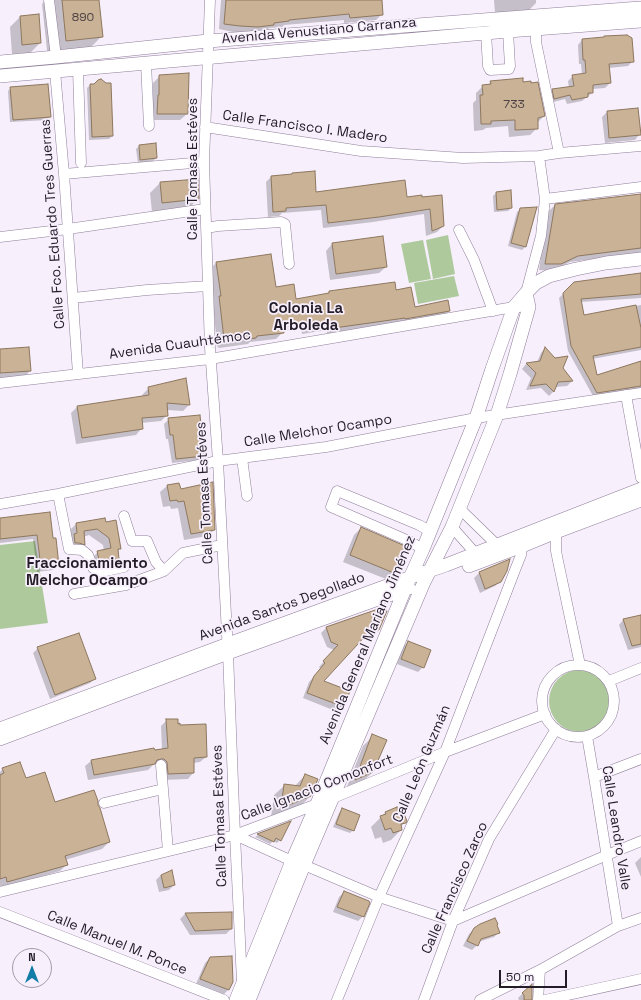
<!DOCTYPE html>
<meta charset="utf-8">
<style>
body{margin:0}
#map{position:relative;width:641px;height:1000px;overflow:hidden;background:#f7effc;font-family:"Space Grotesk",sans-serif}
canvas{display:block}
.north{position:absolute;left:12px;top:948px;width:40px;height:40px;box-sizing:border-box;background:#f7effc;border:1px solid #a39ba7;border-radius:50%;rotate:0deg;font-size:11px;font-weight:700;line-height:16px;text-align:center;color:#241d28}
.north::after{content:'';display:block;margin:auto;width:14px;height:18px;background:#127ca6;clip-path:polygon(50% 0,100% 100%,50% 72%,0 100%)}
.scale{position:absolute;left:499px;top:970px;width:68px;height:18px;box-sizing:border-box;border:2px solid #241d28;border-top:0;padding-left:5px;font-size:12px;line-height:14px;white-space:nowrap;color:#241d28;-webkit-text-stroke:3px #f7effc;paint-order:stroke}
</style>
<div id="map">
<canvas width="641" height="1000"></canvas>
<div class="north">N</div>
<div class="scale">50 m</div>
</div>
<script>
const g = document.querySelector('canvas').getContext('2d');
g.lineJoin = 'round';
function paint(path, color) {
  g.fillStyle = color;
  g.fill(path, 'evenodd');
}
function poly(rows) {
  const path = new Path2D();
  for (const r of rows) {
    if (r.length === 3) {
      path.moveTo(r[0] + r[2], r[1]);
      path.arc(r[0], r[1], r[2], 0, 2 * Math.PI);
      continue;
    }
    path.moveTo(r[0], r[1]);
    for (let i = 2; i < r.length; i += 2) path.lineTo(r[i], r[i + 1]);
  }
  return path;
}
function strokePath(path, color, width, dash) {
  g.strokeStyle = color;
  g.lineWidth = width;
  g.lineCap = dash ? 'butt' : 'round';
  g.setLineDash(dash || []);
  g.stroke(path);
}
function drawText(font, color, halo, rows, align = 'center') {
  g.font = font + ' "Space Grotesk",sans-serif';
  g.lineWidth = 3.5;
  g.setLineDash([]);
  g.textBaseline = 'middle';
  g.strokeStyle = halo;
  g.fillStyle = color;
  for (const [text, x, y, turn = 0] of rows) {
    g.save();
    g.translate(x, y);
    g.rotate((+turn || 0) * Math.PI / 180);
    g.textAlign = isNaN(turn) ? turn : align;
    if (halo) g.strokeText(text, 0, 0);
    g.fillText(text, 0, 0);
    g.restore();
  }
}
paint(poly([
 [448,235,455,274,433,279,426,240],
 [423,240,431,279,409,283,401,244],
 [454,276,459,296,418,304,414,283],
 [35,541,48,623,0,629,0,545],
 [580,701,31]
]), '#aeca9c');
paint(poly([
 [45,0,98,0,102,36,83,55,48,59,42,4],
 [221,0,381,0,382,14,376,20,344,23,344,20,284,25,282,27,269,28,267,30,251,32,233,32,219,29],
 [494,0,536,0,536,3,529,10,495,13],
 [20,17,40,43,30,53,12,54,10,27],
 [582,40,633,61,628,66,609,68,610,83,605,88,592,89,592,93,582,101,567,104,565,99,550,103,548,95,553,90,569,88,568,81,573,76,582,75,581,64,579,64,578,45],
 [160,76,187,114,180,120,151,120,153,102,153,83],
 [491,82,523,83,530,84,544,116,537,123,537,128,530,135,509,137,508,126,486,128,483,130,474,131,473,103,476,100,476,93,483,86,487,86],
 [90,85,112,136,109,139,89,140,87,88],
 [11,88,50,116,47,120,10,122,8,91],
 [607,112,639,135,635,140,605,143,602,117],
 [139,146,156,158,153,161,138,163,136,149],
 [292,174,315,193,421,198,441,196,443,226,437,232,426,236,424,214,373,222,323,228,321,210,282,213,279,216,268,217,266,182,271,177,290,176],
 [160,183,198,199,188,209,152,212,150,193],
 [496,193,511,208,508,211,494,212,493,196],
 [641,195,641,253,570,262,553,271,539,270,548,212,555,205],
 [521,209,525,247,522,250,508,246,517,212],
 [332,244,386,267,379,273,330,280,326,251],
 [216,263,275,288,295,300,327,294,329,292,395,291,414,308,449,311,443,318,327,335,327,330,302,334,301,329,283,331,283,332,276,339,250,342,248,344,219,348,217,346,213,304,214,303,210,269],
 [641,274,641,298,581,302,584,316,641,305,641,350,592,359,596,376,641,362,641,389,593,396,568,351,559,298,574,283],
 [545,348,572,381,567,386,555,387,553,392,549,396,541,388,526,390,531,378,522,369,526,364,537,362,541,353],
 [0,350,30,371,23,378,0,379],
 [149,388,189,405,183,411,167,410,167,415,161,421,141,423,142,428,136,435,76,444,71,413,77,407,143,397,142,395],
 [169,419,203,455,199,460,172,463,168,439,166,439,164,424],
 [178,484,180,490,214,530,207,536,184,540,178,508,171,509,170,506,163,507,160,492,167,486],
 [0,519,53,539,58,566,53,570,37,572,33,539,0,543],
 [104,519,120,548,117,552,118,558,111,565,103,567,103,565,92,567,91,559,98,552,104,551,103,545,89,535,83,537,84,544,78,551,71,549,69,531,76,524],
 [361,528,393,572,386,579,343,562,354,535],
 [479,573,501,581,495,586,480,593,474,578],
 [384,608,379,630,374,635,368,632,322,681,349,692,343,707,338,712,303,698,309,682,321,669,319,667,334,650,327,647,321,633,326,628],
 [641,616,641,647,628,650,619,625,623,620],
 [408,642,423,667,418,672,397,664,403,647],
 [38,648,95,678,90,683,50,699,33,653],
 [167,720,179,726,206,757,200,762,193,763,193,773,188,779,163,780,158,765,154,764,148,770,88,780,85,766,91,761,162,750,161,726],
 [373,736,373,772,362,782,346,789,363,746],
 [3,769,26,779,54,803,109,842,102,849,65,860,67,864,60,871,1,888,0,885,0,772],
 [305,775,311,796,300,806,271,817,274,795,285,785,295,786],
 [342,809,353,830,350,833,333,827,339,813],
 [398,812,405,822,400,827,401,830,391,840,383,843,381,837,375,839,371,827,385,813],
 [289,823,280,840,277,843,273,841,270,844,255,837,258,835],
 [641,857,641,877,635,863],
 [171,872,174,885,169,890,159,892,156,880,161,875],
 [344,892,363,916,358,921,333,912,339,897],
 [231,913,231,929,226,934,190,935,180,919,185,914],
 [496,925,499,932,494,937,478,942,477,945,472,950,463,946,469,934,475,928],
 [210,958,232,982,228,990,223,995,196,984,205,963],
 [523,993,531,1000,519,1000,518,998]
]), '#0003');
const building = poly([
 [62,0,99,0,103,37,66,41,62,0],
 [226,0,382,0,383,15,350,18,349,14,289,20,289,21,274,23,274,25,258,27,240,26,224,24,226,0],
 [39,14,41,43,22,45,20,16,39,14],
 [627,35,632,38,634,62,609,64,611,83,593,85,593,93,588,93,588,97,572,100,570,95,554,99,552,89,574,86,572,75,586,73,585,60,583,60,582,39,604,37,604,36,627,35],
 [189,73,188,114,157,114,158,95,159,95,159,75,189,73],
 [523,78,523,82,531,81,531,83,538,82,545,116,538,118,538,129,515,130,515,120,491,121,491,124,481,124,480,95,483,95,482,85,491,84,490,81,523,78],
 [101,79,106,83,111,83,113,136,92,137,90,84,94,84,98,80,101,79],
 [48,84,51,117,13,120,10,87,48,84],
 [638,108,641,135,609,138,607,111,638,108],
 [156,143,157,158,140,160,139,145,156,143],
 [315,171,316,192,405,180,407,197,422,195,422,197,442,195,444,226,432,231,430,209,379,217,328,223,326,205,286,208,286,211,273,212,271,176,292,174,292,173,315,171],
 [198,179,199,199,162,203,160,182,198,179],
 [511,190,512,208,497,210,496,192,511,190],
 [641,194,641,248,578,256,561,264,545,264,555,204,641,194],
 [537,207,526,247,511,243,520,208,537,207],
 [383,236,387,267,336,274,332,243,383,236],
 [271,254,276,287,294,284,296,299,329,293,329,291,395,282,396,290,411,287,415,307,448,300,450,311,405,319,405,318,334,328,333,323,309,328,308,322,283,325,284,333,257,336,256,338,226,342,224,339,219,296,221,296,216,262,271,254],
 [641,273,641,294,581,299,584,315,636,305,641,328,641,347,593,356,597,375,641,361,641,386,597,393,571,346,563,293,574,282,641,273],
 [29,347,31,371,0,373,0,349,29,347],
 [545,347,555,358,568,356,563,368,573,381,558,382,554,392,546,384,530,386,536,373,526,363,540,361,545,347],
 [186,378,190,405,167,403,168,416,142,418,143,429,82,438,77,406,149,395,148,387,186,378],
 [200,415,204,456,176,459,173,435,170,435,168,418,200,415],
 [213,482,215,530,191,534,184,501,178,502,177,500,170,501,167,485,179,483,181,489,213,482],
 [50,512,53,538,56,538,59,566,41,568,37,535,0,539,0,518,50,512],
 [105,518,106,522,116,520,121,549,118,549,119,559,110,560,109,559,99,560,97,551,111,548,109,538,97,529,84,531,85,545,79,543,75,543,74,534,77,533,76,523,105,518],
 [361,527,405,546,394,573,350,555,361,527],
 [510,559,507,571,501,582,485,589,479,572,510,559],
 [384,607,387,611,379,630,372,627,369,632,324,681,350,691,344,707,307,693,314,676,325,663,323,661,338,645,331,642,326,627,384,607],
 [641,615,641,644,632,646,623,619,641,615],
 [79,633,96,679,55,695,37,647,79,633],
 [408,641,431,650,424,668,401,659,408,641],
 [166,719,178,719,178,724,180,723,180,725,206,724,207,757,194,758,194,773,168,774,167,762,164,759,161,759,157,760,155,764,94,775,91,760,154,748,155,750,168,748,166,719],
 [372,734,387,740,373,772,355,780,372,734],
 [20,762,26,778,45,772,55,802,94,790,98,801,98,805,100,808,110,842,65,856,68,865,7,882,6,877,0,879,0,775,4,773,2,768,20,762],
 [305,774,318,779,311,796,281,808,284,784,300,786,305,774],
 [397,807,398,811,402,809,407,821,406,823,401,824,402,830,393,833,391,828,385,830,380,816,386,814,385,812,397,807],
 [342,808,360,815,354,831,336,824,342,808],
 [291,821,281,841,276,838,274,842,257,834,291,821],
 [172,870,175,885,164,888,161,875,172,870],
 [344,891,369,901,370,903,364,917,337,907,344,891],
 [232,912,232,929,195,931,185,913,232,912],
 [495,918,498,924,497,925,500,933,481,939,478,946,467,941,474,928,480,924,495,918],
 [232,956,233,982,229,990,200,979,210,957,232,956],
 [532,984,532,1000,524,1000,524,995,522,993,532,984]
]);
paint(building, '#c9b296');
strokePath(building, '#8d775e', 1);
const minor = poly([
 [49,0,56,57],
 [210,0,204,162,210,348,218,461,228,653,235,835,242,982],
 [536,28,536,42,559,153],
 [486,33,488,66,490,70,509,69,510,66,508,31],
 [146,63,149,126],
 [78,69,81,163],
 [55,71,64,174,78,374],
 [205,127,361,151,463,158,539,156,559,153,641,146],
 [64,174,204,162],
 [545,199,641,187],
 [206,228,218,226,281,222,285,224,289,264],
 [459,230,474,260,493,311],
 [0,237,68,229,205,209],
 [526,293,541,236,545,199,539,156],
 [73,298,147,290,208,286],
 [0,383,210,359,514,307,520,307],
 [626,395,641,478],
 [242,458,247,496],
 [58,494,69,549,82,550,88,555,93,568,101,572,124,567],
 [0,504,58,494,218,461,326,447,476,418,641,393],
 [459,508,497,545],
 [124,516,132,541,147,541,156,562,164,571],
 [556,525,556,551,558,561,580,665],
 [452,527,476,554],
 [423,549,409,541,331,507,337,491,419,525,430,531],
 [74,594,126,585,164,571,183,553,222,545],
 [578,701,36],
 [609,681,641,668],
 [587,736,594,777,618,926],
 [161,765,168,851],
 [594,777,641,759],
 [104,803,163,789],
 [235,835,292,861,304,865,379,897,453,921,607,855,641,841],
 [0,892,235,835,333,798,445,752,545,714],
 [0,912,224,1000],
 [337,1000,379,897,445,752,515,570,521,555,522,546,521,541],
 [424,1000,453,921,489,839,556,729],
 [480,1000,540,970,618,926,641,918],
 [538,1000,540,970],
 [545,1000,641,979]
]);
const major = poly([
 [0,62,56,57,208,41,640,8],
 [0,76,508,31,641,21],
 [469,566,522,546,556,532,641,500],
 [0,729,228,644,411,577,446,565,641,489],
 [0,739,228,653,409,588],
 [236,1000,292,861,317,804,405,589,423,549,476,418,492,369,514,307,526,293,536,283,549,276,576,269,606,263,641,259],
 [249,1000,304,865,424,582,452,527,497,415,510,374,529,307,526,293]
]);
strokePath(minor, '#907f9b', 11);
strokePath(major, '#907f9b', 14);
strokePath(minor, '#fff', 10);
strokePath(major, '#fff', 13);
drawText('12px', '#4d4244', null, [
 ["890",83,18],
 ["733",514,105]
]);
drawText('14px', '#241d28', '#f7effc', [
 ["Avenida Venustiano Carranza",319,31,-5],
 ["Calle Francisco I. Madero",305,127,8],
 ["Calle Tomasa Estéves",193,169,-90],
 ["Calle Fco. Eduardo Tres Guerras",53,224,-94],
 ["Avenida Cuauhtémoc",180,345,-8],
 ["Calle Melchor Ocampo",318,431,-9],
 ["Calle Tomasa Estéves",205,493,-93],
 ["Avenida Santos Degollado",282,607,-20],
 ["Avenida General Mariano Jiménez",368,640,-67],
 ["Calle León Guzmán",422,764,-67],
 ["Calle Ignacio Comonfort",317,788,-21],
 ["Calle Tomasa Estéves",220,816,-92],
 ["Calle Leandro Valle",616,828,81],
 ["Calle Francisco Zarco",455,888,-66],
 ["Calle Manuel M. Ponce",117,943,22]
]);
drawText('bold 15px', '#241d28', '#f7effc', [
 ["Colonia La",306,309],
 ["Arboleda",306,326],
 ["Fraccionamiento",87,564],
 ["Melchor Ocampo",87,581]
]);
</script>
